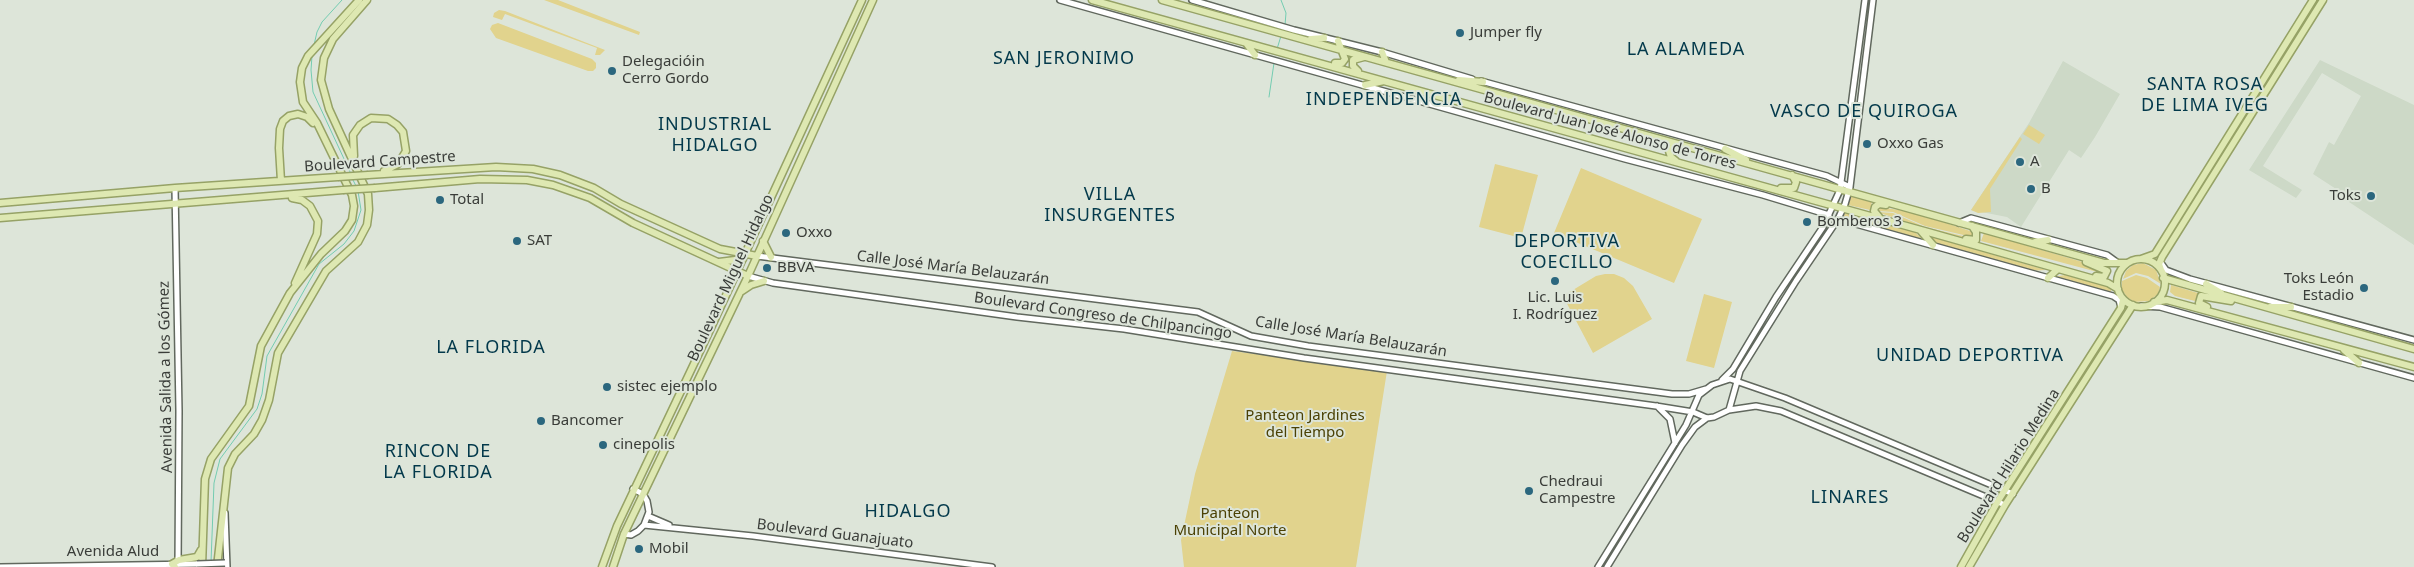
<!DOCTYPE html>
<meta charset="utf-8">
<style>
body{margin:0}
canvas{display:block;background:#dde5d9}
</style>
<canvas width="2414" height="567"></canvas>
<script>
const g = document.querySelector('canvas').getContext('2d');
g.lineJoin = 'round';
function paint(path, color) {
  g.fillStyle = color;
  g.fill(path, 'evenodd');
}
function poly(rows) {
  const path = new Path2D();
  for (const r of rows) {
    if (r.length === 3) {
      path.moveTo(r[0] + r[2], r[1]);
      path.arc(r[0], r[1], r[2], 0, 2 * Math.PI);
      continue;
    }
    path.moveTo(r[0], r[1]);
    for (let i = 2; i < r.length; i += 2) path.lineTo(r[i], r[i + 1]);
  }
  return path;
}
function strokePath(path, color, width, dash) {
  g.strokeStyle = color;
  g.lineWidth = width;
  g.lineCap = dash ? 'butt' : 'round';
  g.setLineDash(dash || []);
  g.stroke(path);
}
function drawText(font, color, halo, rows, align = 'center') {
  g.font = font + ' "Noto Sans",sans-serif';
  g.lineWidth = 4;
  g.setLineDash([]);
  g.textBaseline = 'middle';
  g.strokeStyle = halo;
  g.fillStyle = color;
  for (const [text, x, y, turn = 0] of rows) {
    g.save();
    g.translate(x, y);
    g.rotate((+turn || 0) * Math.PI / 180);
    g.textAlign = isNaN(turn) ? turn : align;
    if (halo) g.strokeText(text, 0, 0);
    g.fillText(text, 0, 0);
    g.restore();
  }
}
paint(poly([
 [2320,60,2414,105,2414,245,2349,202,2350,198,2313,174,2329,142,2334,145,2361,96,2322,73,2263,166,2302,190,2296,198,2249,170],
 [2063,61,2120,94,2095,137,2081,158,2069,150,2021,227,2007,217,1971,210,2029,123]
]), '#cdd9c7');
paint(poly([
 [544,0,558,0,640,32,639,35],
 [499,10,505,11,605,50,600,55,595,55,597,48,505,14,502,20,493,17,494,13],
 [498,23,592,59,596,63,596,68,593,71,588,71,496,38,490,29,492,25],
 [2029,125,2045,135,2039,144,2023,134],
 [2020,137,2022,139,1990,189,1991,212,1978,213,1971,210],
 [1495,164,1538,175,1521,238,1479,227],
 [1581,168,1702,219,1674,283,1554,233],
 [1851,196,1872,202,1870,210,1848,205],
 [1880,207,1917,213,1946,223,1973,232,1972,237,1925,226,1893,212,1879,211],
 [1877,212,1893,213,1925,227,1967,237,1965,238,1925,228],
 [1845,213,1915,232,1923,240,1843,218],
 [1984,233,2103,268,2105,274,1981,241],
 [1931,238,1932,237,2046,270,2027,271,1936,244],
 [2143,263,2156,270,2161,284,2148,276,2136,273,2123,279,2126,271,2133,265],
 [1605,274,1614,274,1624,278,1633,286,1652,319,1593,353,1563,296,1596,276],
 [2065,275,2110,287,2112,294,2053,277],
 [2136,275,2147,278,2160,287,2158,294,2149,301,2134,302,2127,297,2122,290,2122,281],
 [2171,285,2198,293,2199,294,2195,301,2175,296,2170,292],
 [1704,294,1732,302,1714,368,1686,361],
 [1232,351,1387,371,1356,567,1184,567,1181,540,1195,474]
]), '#e1d38d');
strokePath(poly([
 [1281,0,1286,13,1285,25],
 [314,45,317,32,322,22,342,0],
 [1277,49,1281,36],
 [312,56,311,70,313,92,351,174],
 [1269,97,1274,63],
 [352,178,357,188],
 [211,562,214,483,220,459,257,409,262,394,267,356,319,264,344,244,354,231,361,210,358,191]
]), '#73ccb1', 1);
const minor = poly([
 [1060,0,1625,159,1763,195,1829,215],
 [1192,0,1294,30,1382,52,1472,79],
 [1481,81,1827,176,1850,187],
 [175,188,179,411,178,567],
 [1838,219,2113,296,2119,300,2121,307],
 [1959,223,1971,218,2107,255,2118,263],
 [757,256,1198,312,1251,336,1308,346,1672,394,1689,394,1706,389],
 [2161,263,2166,270,2190,279,2414,340],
 [748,276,773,283,1017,317,1124,329,1304,358,1656,406,1693,412,1707,418,1714,417,1729,410,1740,371,1796,281,1838,219,1845,204,1850,187,1873,0],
 [2141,306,2160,307,2414,378],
 [1722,380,1733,369,1776,297,1823,227,1840,190,1865,0],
 [1657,406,1670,419,1675,443],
 [1729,410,1756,406,1781,411,2005,505],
 [225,513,227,567],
 [648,516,669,525],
 [644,525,753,536,992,567],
 [624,534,631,535,638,531,644,525,649,512,647,501,643,494,633,489],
 [0,567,197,564],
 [1598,567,1686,425,1699,395,1712,385,1730,379,1785,398,2013,494],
 [1607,567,1682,445,1695,427,1707,418]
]);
const major = poly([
 [1092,0,1928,232,2108,283,2118,289],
 [1162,0,2104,263,2126,263],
 [1311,39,1324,38],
 [1246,43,1255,55],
 [1382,52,1386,62],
 [1335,63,1342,63,1345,59,1338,41],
 [1358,71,1353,66,1353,60,1364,57],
 [1459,80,1483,82],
 [1365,85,1384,81],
 [1725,149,1746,160],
 [354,156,353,135,360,125,371,118,388,119,397,125,403,132,406,151,398,164,384,171],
 [1676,161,1671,157,1669,151,1672,147,1679,147],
 [368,175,496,167,533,169,560,175,594,188,621,204,720,249,757,256],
 [281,181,279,148,280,129,283,121,289,116,298,114,307,117,313,123],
 [375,188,480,179,527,180,553,185,590,198,633,223,748,276],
 [1781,188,1794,188,1796,182,1792,175],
 [292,198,302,200,310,206,318,221,317,234,295,283],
 [0,203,175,188,338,177],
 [1879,217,1874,211,1875,207,1879,204,1886,205],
 [0,218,343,190],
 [1920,230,1933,245],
 [1966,239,1976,240,1976,232,1972,226],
 [763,241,771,257],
 [2035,242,2048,240],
 [2141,259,2155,254,2313,0],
 [2141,283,24],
 [719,262,743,259],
 [2086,262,2107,271,2104,277,2096,276],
 [2161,270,2159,264,2162,257,2323,0],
 [2048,278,2058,269],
 [2163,278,2414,349],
 [2206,284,2221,293],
 [742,291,751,285,764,281],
 [2154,302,2167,300,2414,367],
 [2207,307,2199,303,2201,296,2231,301],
 [2270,307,2291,307],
 [2344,350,2359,363],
 [175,567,172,564,179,560,197,557,201,550],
 [202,567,205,479,211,459,249,406,261,346,290,293,321,254,345,231,352,220,354,206,352,195,317,123,303,102,300,82,302,68,308,56,359,0],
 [217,567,228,468,235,454,254,434,262,420,269,400,278,353,326,271,358,242,367,225,369,210,368,194,329,109,321,80,324,58,333,39,367,0],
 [602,567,617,526,710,330,862,0],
 [613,567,624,534,748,276,873,0],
 [1961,567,1998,501,2121,308,2123,300],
 [1969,567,2005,505,2133,305]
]);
strokePath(minor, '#61685e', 8);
strokePath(major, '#96a266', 9);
strokePath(minor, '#fff', 5);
strokePath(major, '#dee8b2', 6);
const minorBridge = poly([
 [197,564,225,563]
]);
const majorBridge = poly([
 [338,177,368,175],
 [343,190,375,188]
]);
strokePath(minorBridge, '#61685e', 8, []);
strokePath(majorBridge, '#96a266', 9, []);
strokePath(minorBridge, '#fff', 5);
strokePath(majorBridge, '#dee8b2', 6);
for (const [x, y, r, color] of [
 [1460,33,5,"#2b677e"],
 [612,71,5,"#2b677e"],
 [1867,144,5,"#2b677e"],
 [2020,162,5,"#2b677e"],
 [2031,189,5,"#2b677e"],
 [2371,196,5,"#2b677e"],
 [440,200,5,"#2b677e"],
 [1807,222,5,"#2b677e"],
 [786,233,5,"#2b677e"],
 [517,241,5,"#2b677e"],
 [767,268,5,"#2b677e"],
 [1555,281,5,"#2b677e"],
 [2364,288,5,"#2b677e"],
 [607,387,5,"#2b677e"],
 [541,421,5,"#2b677e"],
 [603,445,5,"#2b677e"],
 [1529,491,5,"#2b677e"],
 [639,549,5,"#2b677e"]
]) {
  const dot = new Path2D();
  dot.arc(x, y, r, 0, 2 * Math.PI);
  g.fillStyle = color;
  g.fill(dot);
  strokePath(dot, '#dde5d9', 2);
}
drawText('15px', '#3a3d39', '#dde5d9', [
 ["Jumper fly",1470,33],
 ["Delegacióin",622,62],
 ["Cerro Gordo",622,79],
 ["Oxxo Gas",1877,144],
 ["A",2030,162],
 ["B",2041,189],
 ["Toks",2361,196,"right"],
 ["Total",450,200],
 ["Bomberos 3",1817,222],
 ["Oxxo",796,233],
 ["SAT",527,241],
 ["BBVA",777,268],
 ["Toks León",2354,279,"right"],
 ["Estadio",2354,296,"right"],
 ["Lic. Luis",1555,298,"center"],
 ["I. Rodríguez",1555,315,"center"],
 ["sistec ejemplo",617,387],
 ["Bancomer",551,421],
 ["cinepolis",613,445],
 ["Chedraui",1539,482],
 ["Campestre",1539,499],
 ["Mobil",649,549]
], 'left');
drawText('15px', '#3a3d39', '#dde5d9', [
 ["Boulevard Juan José Alonso de Torres",1610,131,15],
 ["Boulevard Campestre",380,162,-4],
 ["Calle José María Belauzarán",953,268,7],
 ["Boulevard Miguel Hidalgo",731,278,-65],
 ["Boulevard Congreso de Chilpancingo",1103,316,8],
 ["Calle José María Belauzarán",1351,337,9],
 ["Avenida Salida a los Gómez",166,377,-91],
 ["Boulevard Hilario Medina",2009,466,-58],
 ["Boulevard Guanajuato",835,534,7],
 ["Avenida Alud",113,552]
]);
drawText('15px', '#4b4104', '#dde5d9', [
 ["Panteon Jardines",1305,416],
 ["del Tiempo",1305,433],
 ["Panteon",1230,514],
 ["Municipal Norte",1230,531]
]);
g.letterSpacing = '1px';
drawText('18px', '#03394b', '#dde5d9', [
 ["LA ALAMEDA",1686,50],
 ["SAN JERONIMO",1064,59],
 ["SANTA ROSA",2205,85],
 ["DE LIMA IVEG",2205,106],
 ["INDEPENDENCIA",1384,100],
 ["VASCO DE QUIROGA",1864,112],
 ["INDUSTRIAL",715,125],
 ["HIDALGO",715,146],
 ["VILLA",1110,195],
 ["INSURGENTES",1110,216],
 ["DEPORTIVA",1567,242],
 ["COECILLO",1567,263],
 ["LA FLORIDA",491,348],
 ["UNIDAD DEPORTIVA",1970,356],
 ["RINCON DE",438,452],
 ["LA FLORIDA",438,473],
 ["LINARES",1850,498],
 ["HIDALGO",908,512]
]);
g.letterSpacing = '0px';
</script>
